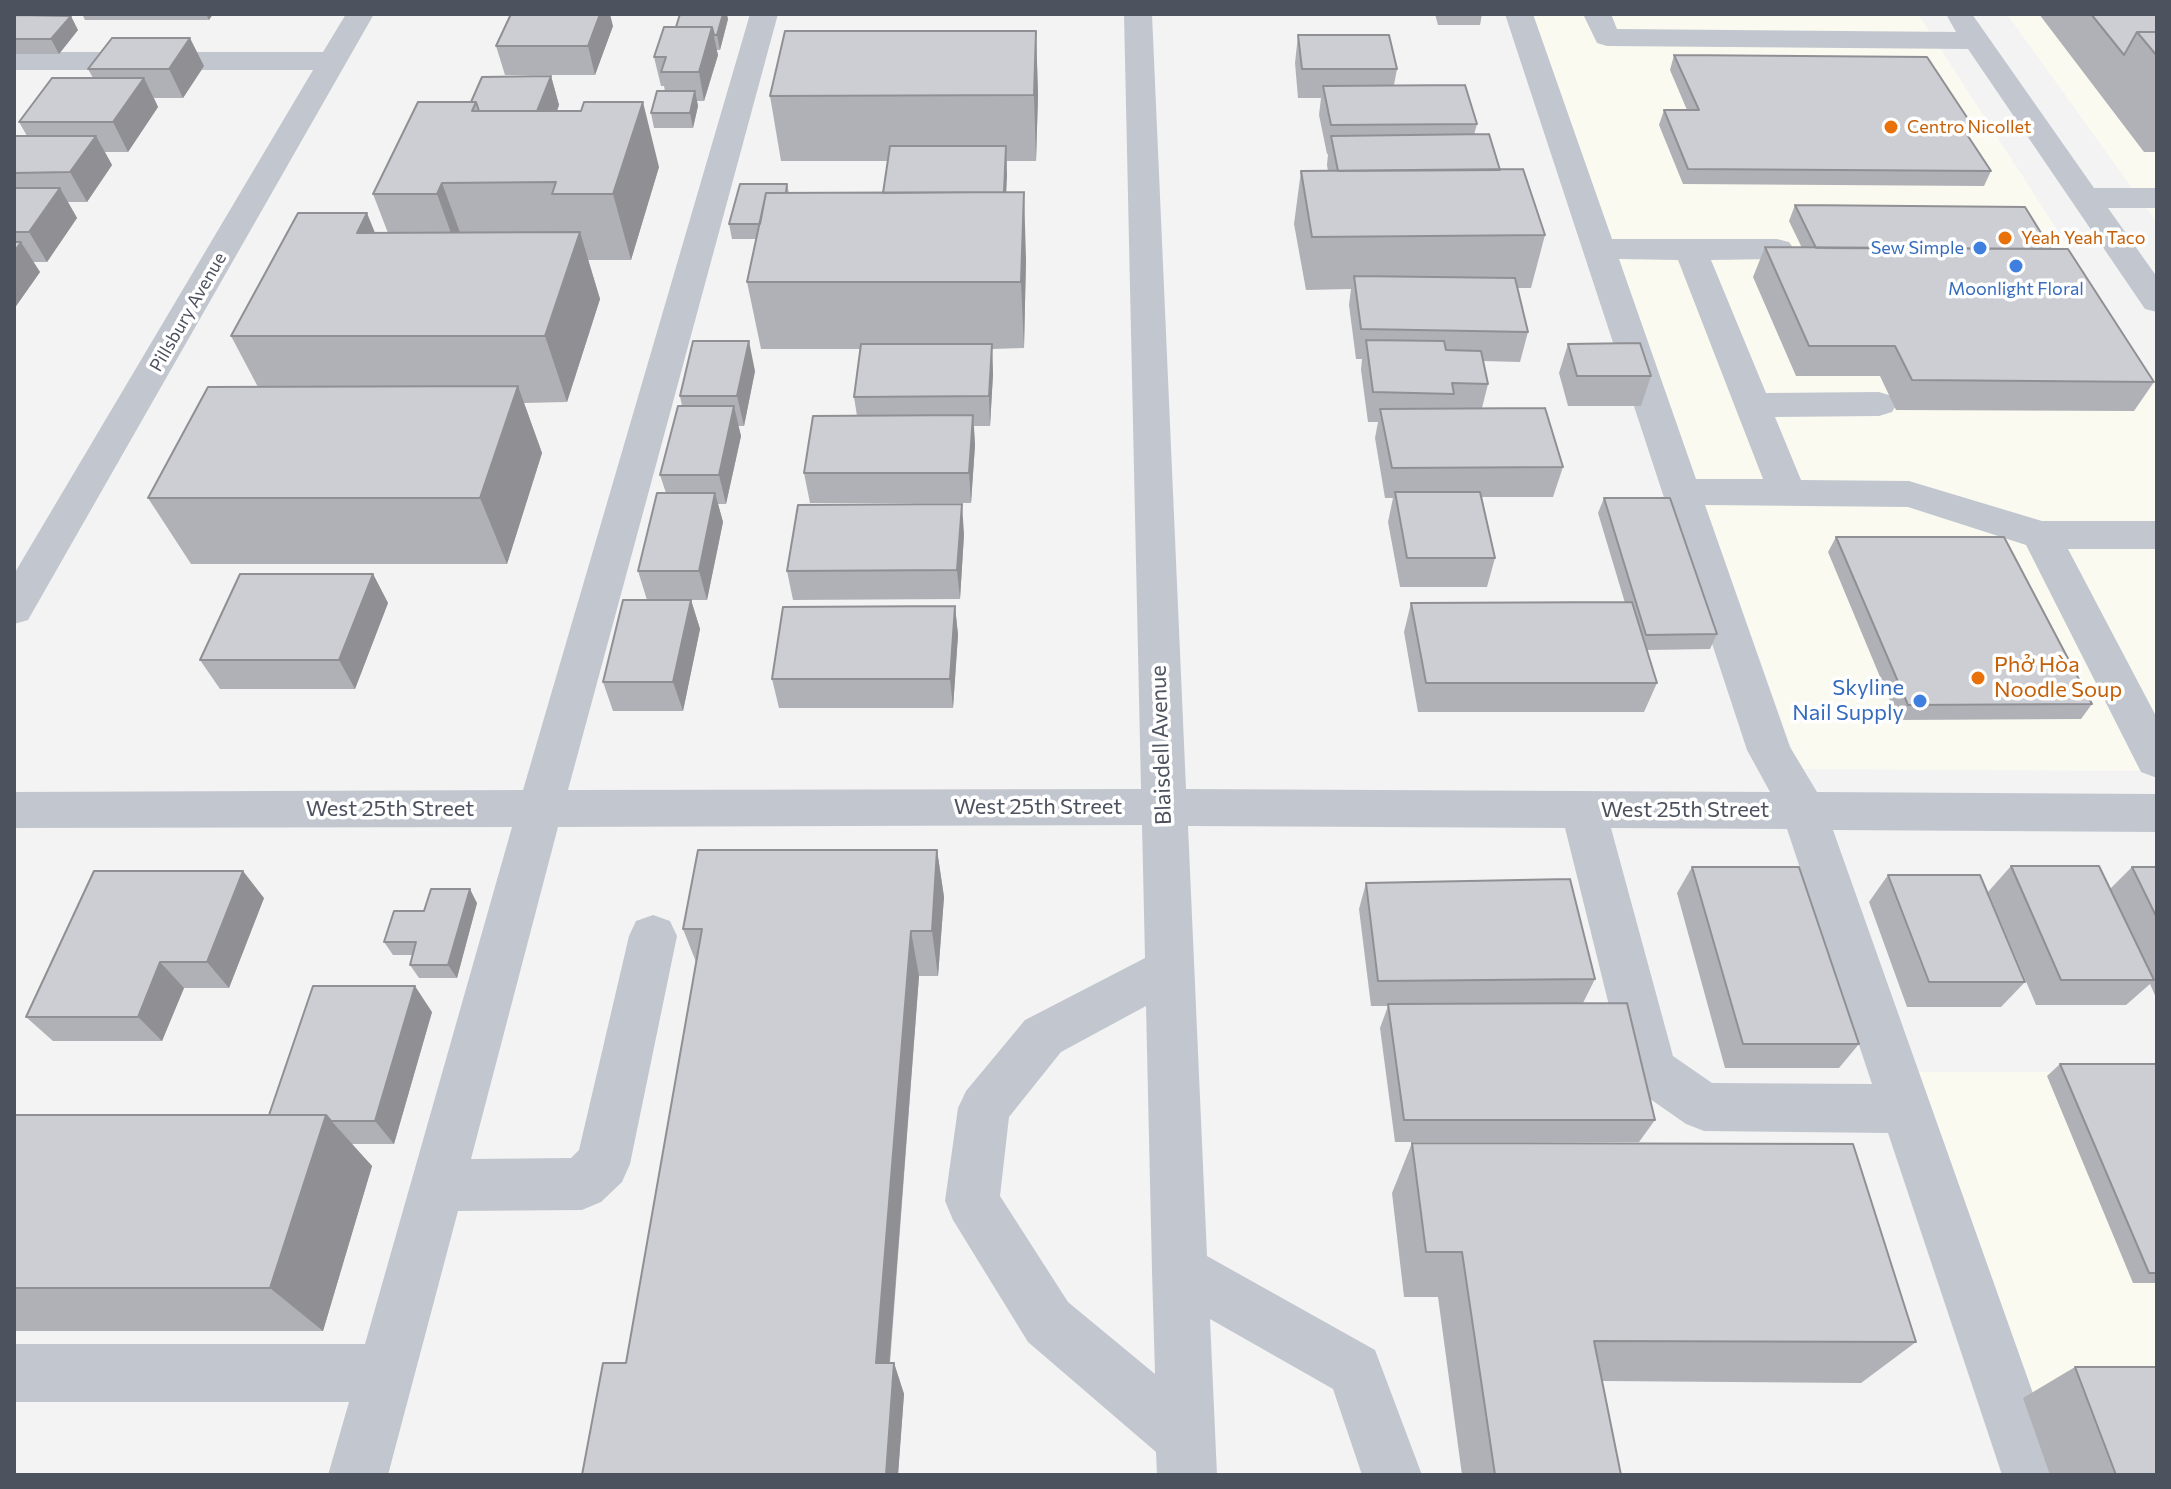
<!DOCTYPE html>
<meta charset="utf-8">
<style>
body{margin:0}
#map{position:relative;width:2171px;height:1489px;overflow:hidden;background:#f4f3f3;font-family:Commissioner,sans-serif}
canvas{display:block}
.frame{position:absolute;inset:0;border:16px solid #4c525e;pointer-events:none}
</style>
<div id="map">
<canvas width="2171" height="1489"></canvas>
<div class="frame"></div>
</div>
<script>
const g = document.querySelector('canvas').getContext('2d');
g.lineJoin = 'round';
function paint(path, color) {
  g.fillStyle = color;
  g.fill(path, 'evenodd');
}
function poly(rows) {
  const path = new Path2D();
  for (const r of rows) {
    path.moveTo(r[0], r[1]);
    for (let i = 2; i < r.length; i += 2) path.lineTo(r[i], r[i + 1]);
  }
  return path;
}
function strokePath(path, color, width, dash) {
  g.strokeStyle = color;
  g.lineWidth = width;
  g.lineCap = dash ? 'butt' : 'round';
  g.setLineDash(dash || []);
  g.stroke(path);
}
function drawText(font, color, halo, rows, align = 'center') {
  g.font = font + ' Commissioner,sans-serif';
  g.lineWidth = 7;
  g.setLineDash([]);
  g.textBaseline = 'middle';
  g.strokeStyle = halo;
  g.fillStyle = color;
  for (const [text, x, y, turn = 0] of rows) {
    g.save();
    g.translate(x, y);
    g.rotate((+turn || 0) * Math.PI / 180);
    g.textAlign = isNaN(turn) ? turn : align;
    if (halo) g.strokeText(text, 0, 0);
    g.fillText(text, 0, 0);
    g.restore();
  }
}
paint(poly([
 [1530,14,1918,14,2157,385,2157,771,1799,769],
 [2007,14,2157,14,2157,223],
 [1904,1072,2157,1072,2157,1475,2045,1475]
]), '#fbfaf0');
paint(poly([
 [346,14,374,14,28,620,14,624,14,574,313,70,14,70,14,52,323,52,346,14],
 [750,14,778,14,568,790,1141,789,1124,14,1152,14,1186,789,1770,792,1747,750,1505,14,1533,14,1612,239,1777,239,1789,242,1794,249,1789,256,1777,259,1711,260,1766,393,1879,392,1892,396,1897,404,1892,412,1879,416,1775,417,1801,480,1909,481,2042,521,2157,521,2157,549,2068,549,2157,718,2157,778,2141,772,2026,545,1908,507,1705,505,1790,747,1817,792,2157,794,2157,832,1833,830,2062,1475,2002,1475,1888,1133,1704,1131,1686,1124,1633,1087,1625,1070,1565,828,1188,826,1207,1256,1375,1350,1422,1475,1362,1475,1333,1389,1210,1319,1217,1475,1157,1475,1156,1452,1028,1342,953,1220,945,1201,958,1108,966,1091,1025,1020,1145,958,1142,825,558,827,471,1159,571,1158,579,1150,629,936,636,921,653,915,670,921,677,936,630,1164,622,1182,601,1202,582,1210,458,1211,388,1475,328,1475,349,1402,14,1402,14,1344,365,1344,512,827,14,828,14,792,523,790,750,14],
 [1619,259,1678,260,1763,479,1696,479,1619,259],
 [1611,828,1787,829,1872,1084,1712,1083,1673,1056,1611,828],
 [1146,1006,1152,1271,1155,1374,1068,1302,1000,1196,1009,1117,1061,1052,1146,1006],
 [1583,14,1611,14,1617,29,1956,32,1946,14,1972,14,2094,188,2157,188,2157,208,2108,208,2157,277,2157,312,2145,309,1968,49,1607,46,1597,43,1583,14]
]), '#c2c7cf');
paint(poly([
 [82,14,213,14,209,20,85,20],
 [846,14,969,14,969,16,847,16],
 [1435,14,1482,14,1480,25,1438,25],
 [2039,14,2157,14,2157,152,2144,152],
 [14,15,78,30,59,54,14,54],
 [728,19,720,50,716,50,718,55,704,101,697,101,698,106,693,128,654,128,651,113,665,91,664,86,661,86,654,57,676,27],
 [613,26,595,75,505,75,496,46],
 [1036,31,1038,95,1036,161,1007,161,1006,192,1026,259,1024,348,992,349,993,374,990,426,974,426,975,445,971,503,810,503,804,473,857,416,854,397,860,349,761,349,747,282,756,239,732,239,729,224,787,184,789,193,883,193,888,161,781,161,770,96],
 [1298,35,1397,69,1394,85,1477,124,1474,135,1545,235,1531,288,1517,288,1528,332,1520,362,1483,361,1488,384,1482,408,1563,467,1553,497,1482,497,1495,558,1487,587,1400,587,1388,522,1393,498,1385,498,1375,438,1378,422,1368,422,1361,370,1362,359,1356,359,1349,305,1351,289,1306,290,1294,224,1301,171,1328,171,1327,165,1328,154,1327,154,1319,115,1321,98,1298,98,1295,63],
 [1674,55,1972,125,1967,135,1991,171,1984,186,1683,184,1659,125,1664,110,1687,110,1670,70],
 [204,66,183,98,154,98,158,107,128,152,105,152,112,165,87,202,68,202,77,218,47,262,33,262,40,272,14,309,14,136,27,136,19,122,93,78,88,69],
 [551,76,559,105,557,111,659,167,631,260,588,260,600,299,567,402,524,403,542,453,507,564,191,564,148,498,258,387,231,336,374,233,388,233,373,194,471,102],
 [1795,205,2051,249,2154,382,2134,411,1896,410,1880,376,1796,376,1753,277,1765,247,1802,248,1789,221],
 [1568,344,1651,376,1641,406,1568,406,1559,373],
 [755,371,744,426,738,426,741,436,726,504,718,504,723,522,707,600,691,600,700,629,683,711,613,711,603,682,647,600,638,571,666,493,660,475,682,406,680,396],
 [1604,498,1717,634,1710,649,1647,650,1657,683,1644,712,1418,712,1404,632,1411,603,1625,603,1598,513],
 [964,534,960,599,793,600,787,571],
 [1836,537,2092,704,2081,719,1898,720,1828,552],
 [373,574,388,603,355,689,220,689,200,660],
 [955,606,958,635,953,708,779,708,772,679],
 [937,850,944,897,938,976,919,976,890,1363,894,1363,904,1394,898,1475,582,1475,626,1363,696,962,683,929],
 [2011,866,2110,889,2132,867,2157,867,2157,1000,2150,984,2126,1005,2036,1005,1988,892],
 [1692,867,1859,1044,1839,1068,1725,1068,1677,893],
 [1888,875,2025,982,2001,1007,1907,1007,1869,902],
 [1366,883,1595,979,1583,1003,1655,1120,1639,1142,1395,1142,1380,1028,1388,1006,1371,1006,1359,909],
 [264,898,229,988,184,988,162,1041,53,1041,26,1017],
 [477,903,457,978,419,978,410,965,413,955,393,955,384,942,424,911],
 [432,1012,394,1144,351,1144,372,1166,323,1331,14,1331,14,1115,269,1115],
 [2060,1064,2157,1064,2157,1283,2133,1283,2047,1076],
 [1412,1143,1916,1342,1861,1383,1602,1381,1621,1475,1462,1475,1438,1297,1404,1297,1392,1193],
 [2075,1367,2157,1475,2050,1475,2023,1398]
]), '#b0b1b6');
paint(poly([
 [206,14,213,14,209,20],
 [600,14,610,14,613,26,595,75,588,46],
 [723,14,727,14,728,19,720,50,717,35],
 [71,16,78,30,59,54,51,39],
 [712,27,718,55,704,101,699,72],
 [1036,31,1038,95,1036,161,1034,95],
 [190,38,204,66,183,98,169,69],
 [551,76,559,105,543,148,534,119],
 [144,78,158,107,128,152,113,122],
 [695,91,698,106,693,128,690,113],
 [643,102,659,167,631,260,613,194],
 [96,136,112,165,87,202,70,172],
 [1006,146,1007,175,1004,239,1003,209],
 [442,183,466,249,461,261,437,194],
 [60,188,77,218,47,262,29,232],
 [1024,192,1026,259,1024,348,1021,282],
 [367,213,394,280,357,233],
 [580,232,600,299,567,402,545,336],
 [21,242,40,272,14,309,14,252],
 [749,341,755,371,744,426,737,396],
 [992,344,993,374,990,426,989,396],
 [518,386,542,453,507,564,480,498],
 [734,406,741,436,726,504,719,475],
 [973,415,975,445,971,503,969,473],
 [715,493,723,522,707,600,699,571],
 [962,504,964,534,960,599,957,570],
 [373,574,388,603,355,689,339,660],
 [691,600,700,629,683,711,673,682],
 [955,606,958,635,953,708,950,679],
 [937,850,944,897,938,976,932,931],
 [243,871,264,898,229,988,207,962],
 [470,889,477,903,457,978,448,965],
 [911,931,919,976,887,1394,876,1363],
 [160,962,184,988,162,1041,138,1017],
 [415,986,432,1012,394,1144,375,1121],
 [326,1115,372,1166,323,1331,270,1288],
 [894,1363,904,1394,898,1475,886,1475]
]), '#909094');
const building = poly([
 [511,14,600,14,588,46,496,46,511,14],
 [680,14,723,14,717,35,714,35,712,27,676,27,680,14],
 [2091,14,2157,14,2157,32,2137,32,2124,55,2091,14],
 [14,15,71,16,51,39,14,39,14,15],
 [664,27,712,27,699,72,661,72,666,57,654,57,664,27],
 [785,31,1036,31,1034,95,770,96,785,31],
 [2137,32,2157,32,2157,56,2137,32],
 [1298,35,1389,35,1397,69,1302,69,1298,35],
 [112,38,190,38,169,69,88,69,112,38],
 [1674,55,1927,57,1972,125,1960,124,1991,171,1688,169,1664,110,1699,110,1674,55],
 [551,76,537,111,479,111,476,102,471,102,482,77,551,76],
 [52,78,144,78,113,122,19,122,52,78],
 [1465,85,1477,124,1331,125,1323,86,1465,85],
 [657,91,695,91,690,113,651,113,657,91],
 [418,102,476,102,472,111,581,111,584,102,643,102,613,194,552,194,556,182,442,183,437,194,373,194,418,102],
 [1489,134,1500,170,1338,171,1331,136,1489,134],
 [14,136,96,136,70,172,14,173,14,136],
 [890,146,1006,146,1004,192,883,193,890,146],
 [1523,169,1545,235,1312,237,1301,171,1523,169],
 [740,184,787,184,786,193,766,193,760,224,729,224,740,184],
 [14,188,60,188,29,232,14,232,14,188],
 [1024,192,1021,282,747,282,766,193,1024,192],
 [1795,205,2025,207,2051,249,1816,248,1795,205],
 [298,213,367,213,357,233,580,232,545,336,231,336,298,213],
 [14,242,21,242,14,252,14,242],
 [1765,247,2068,249,2154,382,1912,380,1895,346,1809,346,1765,247],
 [1354,276,1515,278,1528,332,1361,329,1354,276],
 [1366,340,1444,341,1446,350,1481,351,1488,384,1452,383,1454,394,1373,392,1366,340],
 [693,341,749,341,737,396,680,396,693,341],
 [1640,343,1651,376,1577,376,1568,344,1640,343],
 [861,344,992,344,989,396,854,397,861,344],
 [518,386,480,498,148,498,208,387,518,386],
 [678,406,734,406,719,475,660,475,678,406],
 [1545,408,1563,467,1392,468,1380,409,1545,408],
 [973,415,969,473,804,473,813,416,973,415],
 [1395,492,1480,492,1495,558,1407,558,1395,492],
 [657,493,715,493,699,571,638,571,657,493],
 [1604,498,1670,498,1717,634,1646,635,1604,498],
 [962,504,957,570,787,571,798,505,962,504],
 [1836,537,2004,537,2092,704,1908,705,1836,537],
 [240,574,373,574,339,660,200,660,240,574],
 [623,600,691,600,673,682,603,682,623,600],
 [1632,602,1657,683,1426,683,1411,603,1632,602],
 [955,606,950,679,772,679,783,607,955,606],
 [698,850,937,850,932,931,911,931,876,1363,894,1363,886,1475,582,1475,603,1363,626,1363,702,929,683,929,698,850],
 [2011,866,2099,866,2154,980,2061,980,2011,866],
 [1692,867,1799,867,1859,1044,1743,1044,1692,867],
 [2132,867,2157,867,2157,918,2132,867],
 [94,871,243,871,207,962,160,962,138,1017,26,1017,94,871],
 [1888,875,1980,875,2025,982,1929,982,1888,875],
 [1570,879,1595,979,1378,981,1366,883,1570,879],
 [431,889,470,889,448,965,410,965,416,942,384,942,394,911,424,911,431,889],
 [313,986,415,986,375,1121,331,1121,326,1115,269,1115,313,986],
 [1627,1003,1655,1120,1404,1120,1388,1004,1627,1003],
 [2060,1064,2157,1064,2157,1273,2149,1273,2060,1064],
 [14,1115,326,1115,270,1288,14,1288,14,1115],
 [1412,1143,1853,1144,1916,1342,1594,1341,1621,1475,1495,1475,1462,1252,1426,1252,1412,1143],
 [2075,1367,2157,1367,2157,1475,2116,1475,2075,1367]
]);
paint(building, '#cdced4');
strokePath(building, '#909094', 2);
for (const [x, y, r, color] of [
 [1891,127,8,"#e8710a"],
 [2005,238,8,"#e8710a"],
 [1980,248,8,"#3f7fe0"],
 [2016,266,8,"#3f7fe0"],
 [1978,678,8,"#e8710a"],
 [1920,701,8,"#3f7fe0"]
]) {
  const dot = new Path2D();
  dot.arc(x, y, r, 0, 2 * Math.PI);
  g.fillStyle = color;
  g.fill(dot);
  strokePath(dot, '#fff', 3);
}
drawText('18px', '#c56008', '#fff', [
 ["Centro Nicollet",1907,127],
 ["Yeah Yeah Taco",2021,238]
], 'left');
drawText('18px', '#366cbe', '#fff', [
 ["Sew Simple",1964,248],
 ["Moonlight Floral",2016,289,"center"]
], 'right');
drawText('18px', '#4c525e', '#fff', [
 ["Pillsbury Avenue",188,312,-60]
]);
drawText('22px', '#c56008', '#fff', [
 ["Phở Hòa",1994,665],
 ["Noodle Soup",1994,690]
], 'left');
drawText('22px', '#366cbe', '#fff', [
 ["Skyline",1904,688],
 ["Nail Supply",1904,713]
], 'right');
drawText('22px', '#4c525e', '#fff', [
 ["Blaisdell Avenue",1161,745,-92],
 ["West 25th Street",1038,807],
 ["West 25th Street",390,809],
 ["West 25th Street",1685,810]
]);
</script>
